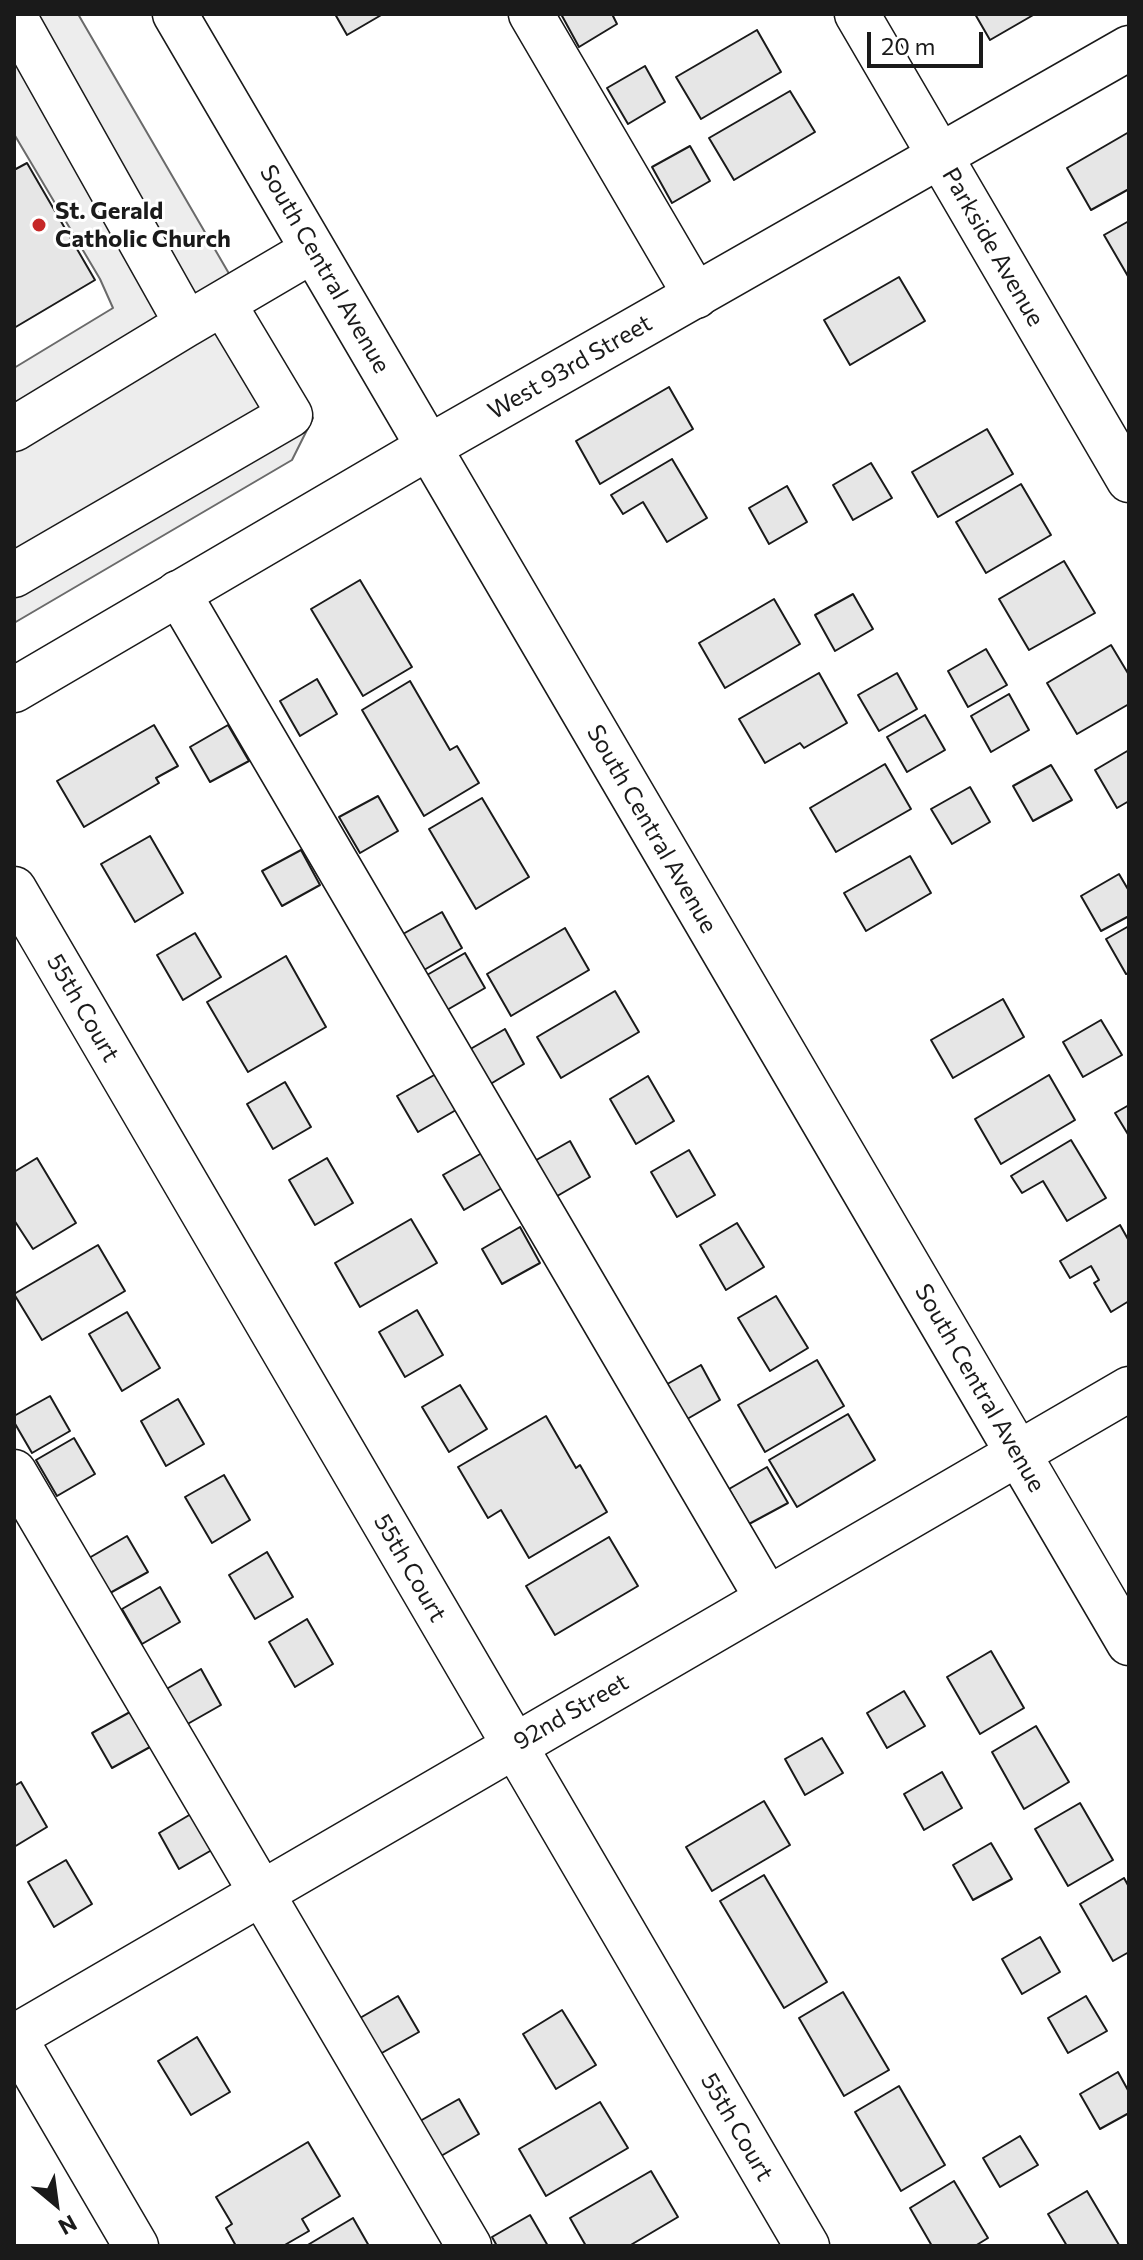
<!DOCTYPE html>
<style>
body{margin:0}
#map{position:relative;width:1143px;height:2260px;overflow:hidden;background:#fff;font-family:Commissioner,sans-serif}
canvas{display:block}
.frame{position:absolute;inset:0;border:16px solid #1a1a1a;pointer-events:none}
.north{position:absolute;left:16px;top:2164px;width:80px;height:80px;-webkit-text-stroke:6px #fff;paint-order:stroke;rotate:151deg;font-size:22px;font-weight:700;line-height:32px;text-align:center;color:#1a1a1a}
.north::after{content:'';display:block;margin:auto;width:28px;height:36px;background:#1a1a1a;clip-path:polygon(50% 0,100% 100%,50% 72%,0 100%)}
.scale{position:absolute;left:867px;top:32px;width:116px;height:36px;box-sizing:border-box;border:4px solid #1a1a1a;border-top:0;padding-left:10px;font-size:24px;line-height:28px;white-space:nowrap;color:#1a1a1a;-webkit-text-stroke:6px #fff;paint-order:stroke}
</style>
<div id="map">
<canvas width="1143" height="2260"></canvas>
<div class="frame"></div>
<div class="north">N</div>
<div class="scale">20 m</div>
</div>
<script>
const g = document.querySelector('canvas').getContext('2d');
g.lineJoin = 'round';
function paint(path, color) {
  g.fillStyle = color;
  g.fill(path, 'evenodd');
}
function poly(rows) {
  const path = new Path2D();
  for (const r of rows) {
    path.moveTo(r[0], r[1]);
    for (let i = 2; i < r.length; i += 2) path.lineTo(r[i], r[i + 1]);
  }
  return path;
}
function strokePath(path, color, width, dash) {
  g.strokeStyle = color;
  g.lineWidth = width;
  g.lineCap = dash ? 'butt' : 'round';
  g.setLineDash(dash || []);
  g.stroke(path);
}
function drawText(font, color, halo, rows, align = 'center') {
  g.font = font + ' Commissioner,sans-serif';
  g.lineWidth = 6;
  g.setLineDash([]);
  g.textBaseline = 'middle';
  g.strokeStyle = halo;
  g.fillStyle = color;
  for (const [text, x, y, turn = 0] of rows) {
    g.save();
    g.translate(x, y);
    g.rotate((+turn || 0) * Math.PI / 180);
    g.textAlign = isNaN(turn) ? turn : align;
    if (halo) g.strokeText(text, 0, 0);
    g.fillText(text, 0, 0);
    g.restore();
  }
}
const built = poly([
 [14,14,78,14,313,418,292,460,14,623,14,368,113,308,100,279,14,134,14,14]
]);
paint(built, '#ededed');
strokePath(built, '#6a6a6a', 2);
const building = poly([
 [335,14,383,14,347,35,335,14],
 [561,14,612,14,617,24,579,47,561,14],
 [975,14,1035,14,990,40,975,14],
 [757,30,781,72,701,119,676,77,757,30],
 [645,66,665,102,628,124,607,88,645,66],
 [790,91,815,132,734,180,709,138,790,91],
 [1129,132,1129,189,1091,210,1067,168,1129,132],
 [690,146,710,181,672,203,652,167,690,146],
 [27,163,95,280,14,328,14,170,27,163],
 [1129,221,1129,278,1104,235,1129,221],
 [899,277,925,321,850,365,824,320,899,277],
 [669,387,693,429,600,484,576,441,669,387],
 [987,429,1013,474,938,517,912,472,987,429],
 [672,459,707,518,667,542,643,502,623,514,611,495,672,459],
 [871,463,892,498,853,520,833,485,871,463],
 [1021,484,1051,535,986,573,956,522,1021,484],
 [787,486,807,522,769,544,749,508,787,486],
 [1064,561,1095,613,1029,650,999,599,1064,561],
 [360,580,412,667,363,696,311,609,360,580],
 [853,594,873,629,835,651,815,615,853,594],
 [774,599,800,644,725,688,699,643,774,599],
 [1111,645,1129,675,1129,704,1077,734,1047,683,1111,645],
 [986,649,1007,685,968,707,948,671,986,649],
 [819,673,847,723,804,748,800,743,765,763,739,719,819,673],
 [897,673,917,709,879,731,858,695,897,673],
 [317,679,337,714,300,736,280,701,317,679],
 [410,681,450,750,457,746,479,783,424,816,362,710,410,681],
 [1009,694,1029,730,991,752,971,716,1009,694],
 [925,715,945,750,907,772,887,737,925,715],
 [154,725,178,766,156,778,159,783,84,827,57,781,154,725],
 [228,725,249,761,210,782,190,747,228,725],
 [1129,750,1129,801,1117,808,1095,770,1129,750],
 [885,764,911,809,836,852,810,808,885,764],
 [1051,765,1072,800,1033,821,1013,786,1051,765],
 [970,787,990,822,952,844,931,809,970,787],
 [378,796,398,831,360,853,339,817,378,796],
 [482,798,529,877,476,909,429,829,482,798],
 [150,836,183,893,135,922,101,864,150,836],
 [301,850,320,885,282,906,262,871,301,850],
 [910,856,931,893,866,931,844,893,910,856],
 [1119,874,1129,891,1129,916,1101,931,1081,896,1119,874],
 [442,912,462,948,424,970,403,934,442,912],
 [1129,926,1129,973,1126,974,1106,939,1129,926],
 [565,928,589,970,511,1016,487,974,565,928],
 [195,933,221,977,183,1000,157,955,195,933],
 [465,953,485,988,447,1010,427,975,465,953],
 [286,956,326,1027,248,1072,207,1002,286,956],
 [615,991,639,1032,561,1078,537,1037,615,991],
 [1003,999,1024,1037,953,1078,931,1040,1003,999],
 [1101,1020,1122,1055,1083,1077,1063,1042,1101,1020],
 [505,1029,524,1064,487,1086,467,1051,505,1029],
 [436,1074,456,1110,418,1132,397,1096,436,1074],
 [1049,1075,1075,1120,1001,1164,975,1119,1049,1075],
 [648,1076,674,1121,636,1144,610,1099,648,1076],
 [285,1082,311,1127,273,1149,247,1104,285,1082],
 [1129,1105,1129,1136,1115,1113,1129,1105],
 [1071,1140,1106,1198,1067,1221,1043,1181,1022,1193,1011,1176,1071,1140],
 [570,1141,590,1177,552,1199,531,1163,570,1141],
 [689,1150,715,1195,677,1217,651,1172,689,1150],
 [482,1153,502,1188,464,1210,443,1175,482,1153],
 [37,1158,76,1223,33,1249,14,1220,14,1172,37,1158],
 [327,1158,353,1203,315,1225,289,1180,327,1158],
 [411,1219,437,1263,360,1307,335,1263,411,1219],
 [737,1223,764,1267,726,1290,700,1245,737,1223],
 [1120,1225,1129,1241,1129,1301,1111,1312,1094,1283,1099,1280,1091,1266,1070,1278,1060,1261,1120,1225],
 [520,1227,540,1263,502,1284,482,1249,520,1227],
 [98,1245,125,1291,42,1340,14,1294,98,1245],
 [776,1296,808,1348,770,1371,738,1318,776,1296],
 [417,1310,443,1355,405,1377,379,1332,417,1310],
 [127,1312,160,1368,122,1391,89,1334,127,1312],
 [817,1360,844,1406,765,1452,738,1405,817,1360],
 [701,1365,720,1400,682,1422,662,1387,701,1365],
 [460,1385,487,1429,449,1452,422,1407,460,1385],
 [50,1396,70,1431,32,1453,14,1422,14,1416,50,1396],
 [178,1399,204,1444,166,1466,141,1421,178,1399],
 [848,1414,875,1460,797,1507,769,1460,848,1414],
 [546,1416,576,1468,580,1465,607,1512,529,1558,501,1510,488,1518,458,1467,546,1416],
 [74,1438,95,1474,57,1496,36,1460,74,1438],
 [767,1467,788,1503,749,1524,729,1489,767,1467],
 [224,1475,250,1520,212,1543,185,1497,224,1475],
 [127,1536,148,1572,110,1593,89,1558,127,1536],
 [609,1537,638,1586,555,1635,526,1586,609,1537],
 [267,1552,293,1597,255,1619,229,1575,267,1552],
 [160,1587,180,1622,142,1644,122,1609,160,1587],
 [307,1619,333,1664,295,1687,269,1642,307,1619],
 [991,1651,1024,1708,980,1734,947,1677,991,1651],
 [201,1669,221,1705,184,1726,163,1691,201,1669],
 [904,1691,925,1726,887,1748,867,1713,904,1691],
 [130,1712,150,1747,112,1768,92,1733,130,1712],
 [1036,1726,1069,1782,1024,1809,992,1752,1036,1726],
 [822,1738,843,1773,805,1795,785,1759,822,1738],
 [942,1772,962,1808,924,1830,904,1794,942,1772],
 [21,1782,47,1827,14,1847,14,1786,21,1782],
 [764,1801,790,1845,712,1891,686,1847,764,1801],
 [1080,1803,1113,1860,1068,1886,1035,1829,1080,1803],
 [196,1811,217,1847,179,1869,159,1833,196,1811],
 [991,1843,1012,1879,973,1900,953,1865,991,1843],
 [66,1860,92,1904,54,1927,28,1882,66,1860],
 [764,1875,827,1982,784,2008,720,1901,764,1875],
 [1124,1878,1129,1887,1129,1952,1113,1961,1080,1904,1124,1878],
 [1040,1937,1060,1972,1022,1994,1002,1959,1040,1937],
 [843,1992,889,2070,844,2096,799,2018,843,1992],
 [398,1996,419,2032,380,2054,360,2018,398,1996],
 [1086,1996,1107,2031,1068,2053,1048,2018,1086,1996],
 [562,2010,596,2065,556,2089,523,2034,562,2010],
 [197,2037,230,2092,191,2115,158,2061,197,2037],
 [1118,2072,1129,2092,1129,2113,1100,2129,1080,2094,1118,2072],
 [899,2086,945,2165,901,2191,855,2112,899,2086],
 [459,2099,479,2134,441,2156,420,2121,459,2099],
 [600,2102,628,2148,546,2196,519,2149,600,2102],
 [1020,2136,1038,2165,1000,2187,983,2158,1020,2136],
 [308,2142,340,2196,302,2219,309,2231,283,2246,236,2246,226,2228,232,2224,216,2197,308,2142],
 [651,2171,678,2217,629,2246,586,2246,570,2218,651,2171],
 [954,2181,988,2238,975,2246,932,2246,910,2208,954,2181],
 [1087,2191,1119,2245,1118,2246,1067,2246,1048,2214,1087,2191],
 [530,2215,548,2246,497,2246,492,2237,530,2215],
 [353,2218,369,2246,306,2246,353,2218]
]);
paint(building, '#e6e6e6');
strokePath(building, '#1a1a1a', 2);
const minor = poly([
 [17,14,14,16,187,324,313,250],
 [175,14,1129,1643],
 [531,14,696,296],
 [857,14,1129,480],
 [14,429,187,324],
 [14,575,290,415,223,303],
 [178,593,767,1598],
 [14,889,807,2246],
 [14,1472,469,2246],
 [136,2246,14,2037,1129,1389]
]);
const major = poly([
 [14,690,429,447,1129,48]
]);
strokePath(minor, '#1a1a1a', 47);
strokePath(major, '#1a1a1a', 47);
strokePath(minor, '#fff', 44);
strokePath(major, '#fff', 44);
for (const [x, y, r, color] of [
 [39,225,8,"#c62828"]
]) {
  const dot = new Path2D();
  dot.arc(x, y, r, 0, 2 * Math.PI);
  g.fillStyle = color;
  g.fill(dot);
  strokePath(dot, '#fff', 3);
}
drawText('bold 24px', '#1a1a1a', '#fff', [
 ["St. Gerald",55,211],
 ["Catholic Church",55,239]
], 'left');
drawText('24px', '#1a1a1a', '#fff', [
 ["Parkside Avenue",993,247,60],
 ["South Central Avenue",325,269,60],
 ["West 93rd Street",570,367,-30],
 ["South Central Avenue",652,829,60],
 ["55th Court",83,1008,60],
 ["South Central Avenue",980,1388,60],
 ["55th Court",410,1568,60],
 ["92nd Street",571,1712,-30],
 ["55th Court",737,2127,60]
]);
</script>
